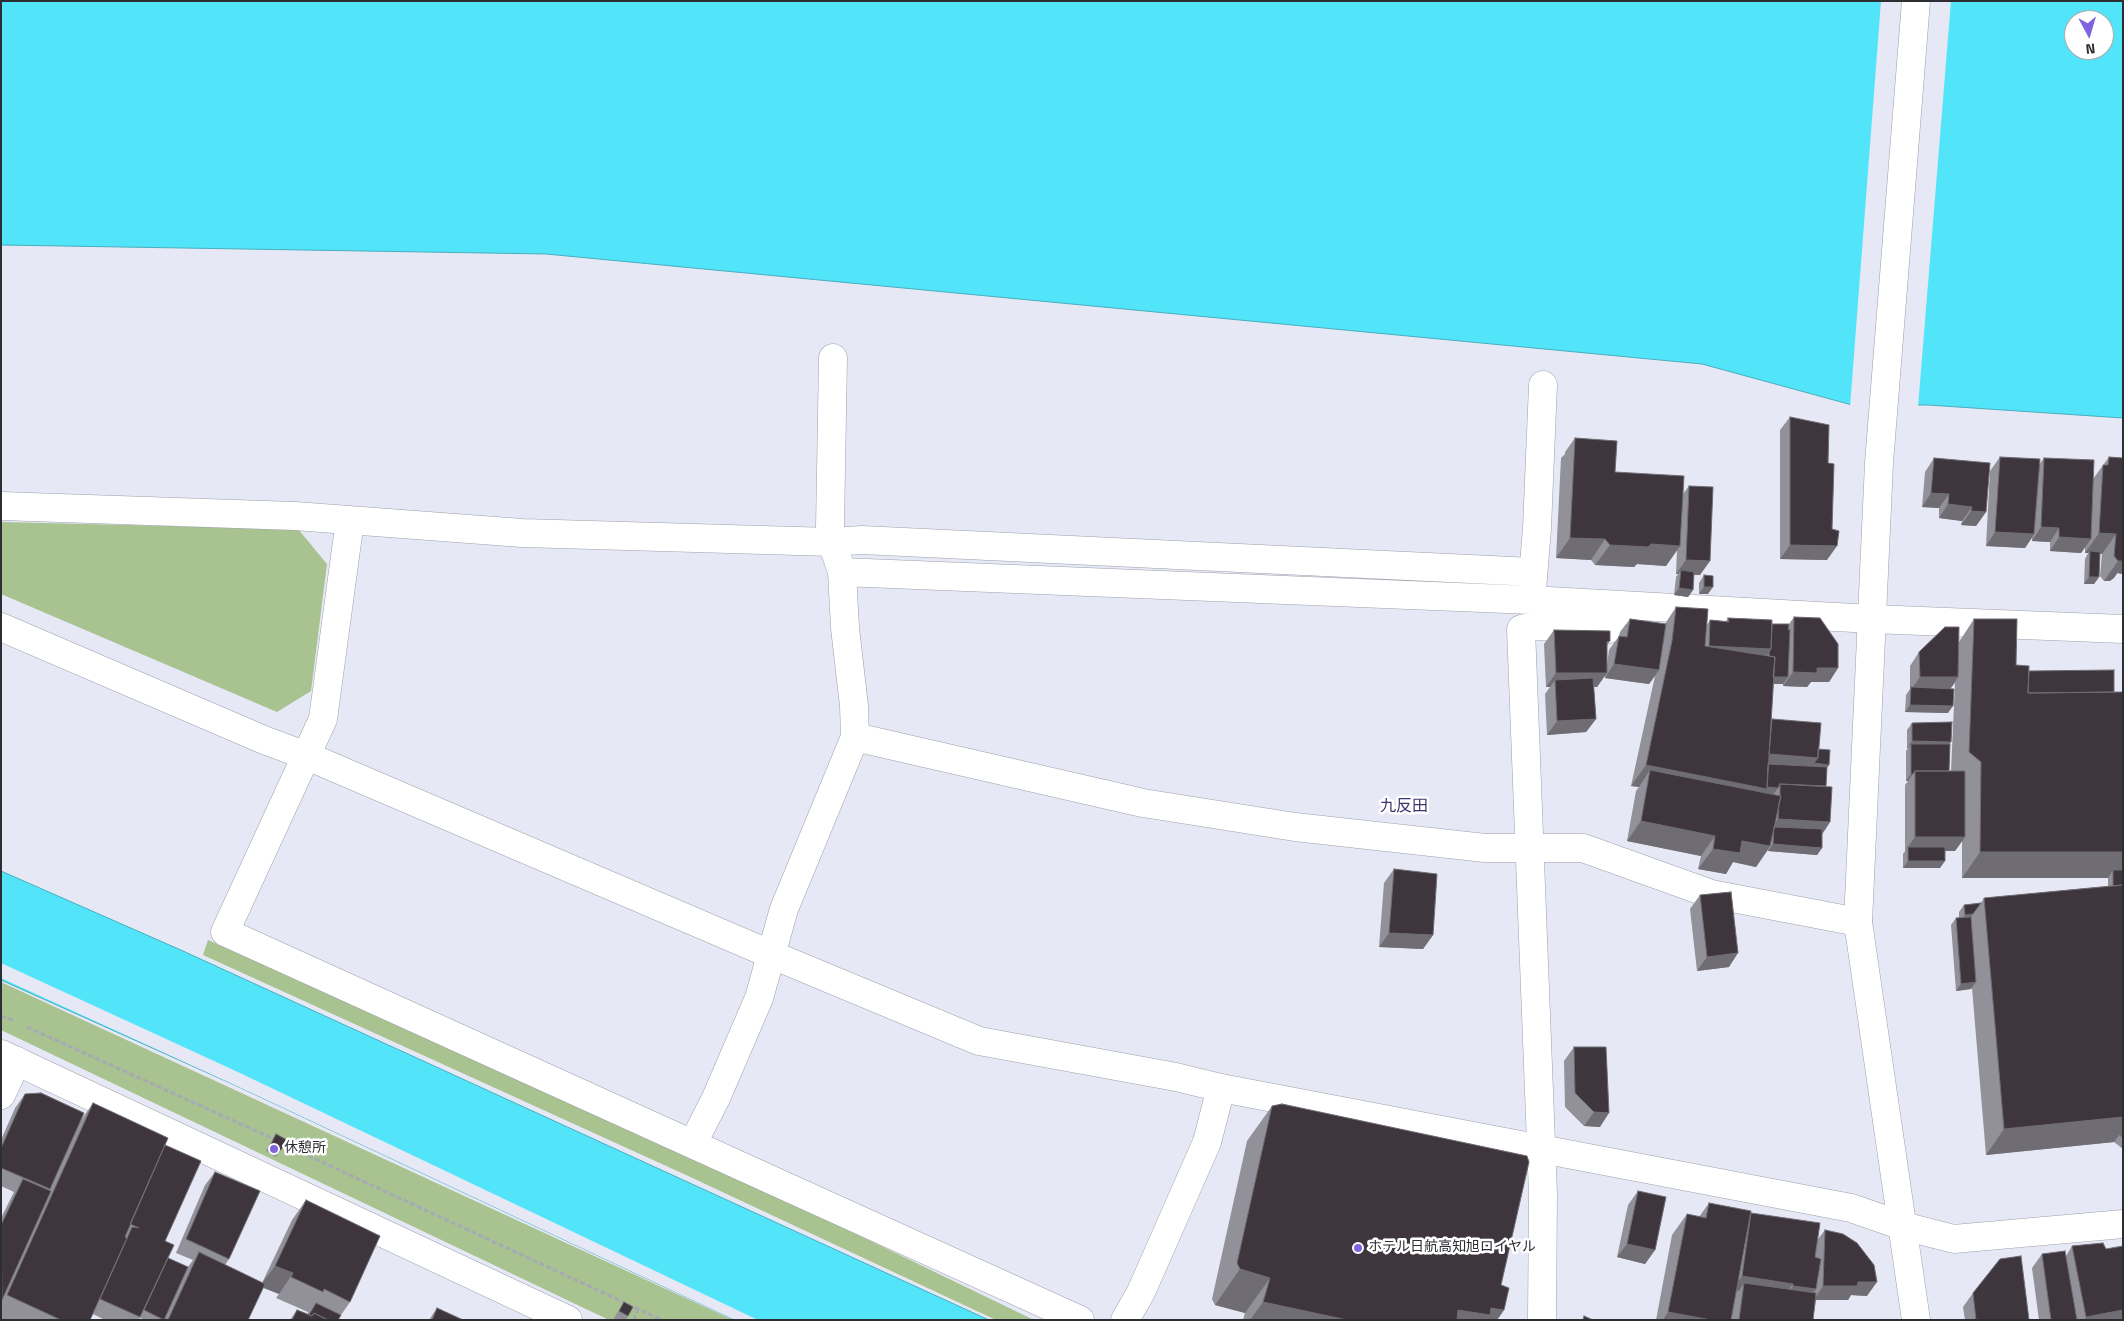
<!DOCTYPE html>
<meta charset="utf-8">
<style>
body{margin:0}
#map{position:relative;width:2124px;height:1321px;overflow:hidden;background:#e6e9f5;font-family:"Titillium Web",sans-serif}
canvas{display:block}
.frame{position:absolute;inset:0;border:2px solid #2c2e32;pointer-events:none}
.north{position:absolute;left:2064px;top:10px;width:50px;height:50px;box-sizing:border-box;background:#fff;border:1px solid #ababad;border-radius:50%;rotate:174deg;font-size:14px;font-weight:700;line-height:20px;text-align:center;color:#2c2e32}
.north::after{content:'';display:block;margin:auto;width:18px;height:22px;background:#8064df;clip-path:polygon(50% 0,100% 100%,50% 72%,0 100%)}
</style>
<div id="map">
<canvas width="2124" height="1321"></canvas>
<div class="frame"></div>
<div class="north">N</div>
</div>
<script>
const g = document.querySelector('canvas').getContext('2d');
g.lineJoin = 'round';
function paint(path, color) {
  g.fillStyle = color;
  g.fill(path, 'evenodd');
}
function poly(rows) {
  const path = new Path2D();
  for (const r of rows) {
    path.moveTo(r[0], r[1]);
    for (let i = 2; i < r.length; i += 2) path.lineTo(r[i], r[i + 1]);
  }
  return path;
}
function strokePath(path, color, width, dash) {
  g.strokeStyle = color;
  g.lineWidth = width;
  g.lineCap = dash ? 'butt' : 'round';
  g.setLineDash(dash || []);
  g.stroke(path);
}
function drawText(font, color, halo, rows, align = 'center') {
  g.font = font + ' "Titillium Web","Noto Sans JP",sans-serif';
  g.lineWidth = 5;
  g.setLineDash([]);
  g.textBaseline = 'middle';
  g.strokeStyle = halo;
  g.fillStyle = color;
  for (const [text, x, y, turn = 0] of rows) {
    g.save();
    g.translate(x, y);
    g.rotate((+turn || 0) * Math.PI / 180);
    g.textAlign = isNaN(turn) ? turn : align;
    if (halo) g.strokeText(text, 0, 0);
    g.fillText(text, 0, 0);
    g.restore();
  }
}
paint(poly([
 [1,522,298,529,327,564,311,691,277,712,1,594],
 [208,940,718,1167,1034,1320,996,1320,686,1175,203,955],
 [1,982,733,1320,609,1320,1,1030]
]), '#a8c290');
const water = poly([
 [1,1,2123,1,2123,418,1928,405,1852,405,1702,364,546,254,1,245,1,1],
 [2074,20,2104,20,2104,50,2074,50,2074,20],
 [1,871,183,951,989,1320,735,1320,239,1087,1,980,1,871]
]);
paint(water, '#52e4f9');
strokePath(water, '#47adbd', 1);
paint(poly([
 [1881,1,1951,1,1918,407,1850,407],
 [1,963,240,1073,758,1320,735,1320,239,1087,1,978]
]), '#e6e9f5');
const street = poly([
 [833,358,830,527,832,542,862,540,1533,572],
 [1,506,295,516,522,533,832,542,842,572,1531,600,1872,619,2123,629],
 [350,520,323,719,225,932,1080,1320],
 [1532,590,1537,528,1543,385],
 [855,737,1143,803,1295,827,1485,848,1583,848,1711,894,1858,922],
 [1,1095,17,1061],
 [693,1143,716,1098,759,998,784,909,855,737,854,706,845,628,842,572],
 [1125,1320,1141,1292,1207,1142,1221,1088],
 [1542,1320,1543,1194,1521,629,1533,626,1609,629,1617,620,1621,605]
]);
const secondary = poly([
 [1916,1,1879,463,1858,922,1916,1320],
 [1,627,264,740,307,756,770,954,979,1041,1176,1077,1221,1088,1851,1208,1903,1226,1954,1239,2123,1224],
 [1,1054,568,1320]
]);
strokePath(street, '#9ca0ab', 29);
strokePath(secondary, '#9ca0ab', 29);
strokePath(poly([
 [1,1016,14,1021],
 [27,1027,276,1140],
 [281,1143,662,1320],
 [634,1320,638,1309]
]), '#a7aab3', 3, [5, 2.5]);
strokePath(street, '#fff', 28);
strokePath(secondary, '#fff', 28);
paint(poly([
 [1790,417,1827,560,1780,559,1780,430],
 [1575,438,1615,472,1683,494,1689,486,1700,575,1694,575,1693,590,1688,597,1674,595,1676,577,1678,574,1676,574,1677,550,1666,566,1637,564,1634,567,1595,565,1591,560,1556,558,1561,458,1565,454,1565,452],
 [2000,457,2039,465,2044,458,2093,479,2109,457,2123,458,2123,574,2117,573,2110,581,2104,581,2100,576,2102,554,2100,554,2099,577,2094,584,2084,584,2085,559,2088,553,2085,553,2085,547,2081,553,2050,551,2050,542,2032,541,2032,538,2025,548,1986,546,1990,471],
 [1934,458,1986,512,1976,526,1961,525,1962,521,1939,518,1939,508,1922,507,1925,472],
 [1704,575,1708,594,1699,594,1699,583],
 [1676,607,1707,625,1710,620,1726,621,1728,618,1772,624,1789,624,1794,617,1838,668,1829,682,1811,682,1807,687,1783,686,1783,684,1773,684,1771,721,1772,719,1818,749,1829,765,1827,767,1826,786,1830,822,1822,834,1822,848,1817,855,1768,851,1768,850,1756,867,1733,862,1726,874,1698,869,1701,856,1627,841,1636,791,1639,787,1631,786,1655,676,1649,684,1605,678,1605,675,1597,687,1594,687,1596,719,1586,732,1547,735,1545,694,1550,687,1546,687,1544,644,1554,630,1610,641,1607,646,1607,665,1609,650,1619,636,1620,632,1630,619,1665,624],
 [1974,619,2016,665,2029,671,2114,692,2123,692,2123,1149,2114,1142,1986,1155,1972,988,1971,989,1956,991,1951,925,1956,918,1959,918,1959,912,1964,905,1981,903,1984,898,2108,886,2108,878,1962,878,1962,841,1955,851,1945,851,1940,868,1903,868,1903,854,1905,851,1905,785,1908,781,1906,781,1906,751,1908,748,1907,748,1907,730,1912,723,1950,744,1949,771,1951,771,1955,683,1950,689,1948,713,1905,712,1906,695,1910,689,1910,666,1919,652,1959,642],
 [1394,869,1433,935,1423,949,1379,947,1384,883],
 [1700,895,1729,967,1697,971,1690,909],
 [1574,1047,1600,1127,1584,1126,1565,1107,1564,1061],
 [25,1094,79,1123,93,1103,165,1145,165,1241,168,1258,188,1267,193,1260,176,1253,205,1185,215,1172,229,1259,225,1265,262,1283,292,1220,306,1200,350,1302,341,1315,338,1320,290,1320,297,1310,308,1314,308,1312,276,1298,279,1294,263,1288,248,1320,145,1320,140,1318,139,1320,105,1320,93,1314,90,1320,1,1319,1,1218,14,1192,1,1186,1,1140,15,1108],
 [1272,1106,1501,1285,1504,1310,1497,1320,1243,1320,1245,1313,1215,1305,1212,1299,1247,1141],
 [276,1134,281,1150,276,1157,266,1151],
 [1638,1191,1655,1250,1645,1264,1617,1257,1628,1205],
 [1709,1203,1751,1213,1818,1239,1825,1230,1867,1296,1851,1295,1848,1300,1816,1300,1813,1320,1656,1320,1672,1235,1687,1214,1699,1217],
 [2072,1246,2106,1249,2123,1320,2039,1320,2032,1268,2042,1254,2066,1256],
 [1973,1293,2029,1320,1965,1320,1963,1307],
 [624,1302,628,1316,626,1320,616,1320,614,1318],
 [437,1308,463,1320,429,1320]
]), '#929098');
paint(poly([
 [1931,493,1949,494,1939,508,1922,507],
 [1948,504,1972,507,1962,521,1939,518],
 [1971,511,1986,512,1976,526,1961,525],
 [2041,527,2059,528,2050,542,2032,541],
 [1995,532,2034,534,2025,548,1986,546],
 [2099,533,2116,534,2102,554,2089,553,2090,551,2088,553,2085,553],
 [2059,537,2091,539,2081,553,2050,551],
 [1570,538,1605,539,1591,560,1556,558],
 [1651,544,1680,546,1666,566,1637,564,1634,567,1595,565,1610,545],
 [1790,545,1837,546,1827,560,1780,559],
 [1686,560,1710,561,1700,575,1680,574,1681,570,1678,574,1676,574],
 [2118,561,2123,561,2123,565,2114,578,2110,581,2104,581],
 [2123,566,2123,574,2117,573],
 [2089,577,2099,577,2094,584,2084,584],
 [1704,587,1713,587,1708,594,1699,594],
 [1679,588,1693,590,1688,597,1674,595],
 [1709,646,1771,649,1762,663],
 [1614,664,1659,670,1649,684,1605,678],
 [1817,668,1838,668,1829,682,1811,682,1807,687,1783,686,1793,672],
 [1556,673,1607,673,1597,687,1555,687,1555,680,1550,687,1546,687],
 [1768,677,1788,677,1783,684,1763,684],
 [1920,677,1958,677,1949,691,1911,690],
 [1910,705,1953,706,1948,713,1905,712],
 [1596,719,1586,732,1547,735,1557,721],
 [1912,741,1951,742,1946,749,1911,744,1908,748,1907,748],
 [1769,754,1818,758,1829,765,1824,772,1759,767],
 [1646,765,1763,787,1778,788,1773,795,1650,770,1639,787,1631,786],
 [1911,774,1913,774,1908,781,1906,781],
 [1778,819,1830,822,1821,836,1769,833],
 [1641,821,1715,836,1701,856,1627,841],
 [1915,837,1965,837,1955,851,1908,851,1908,847,1905,851],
 [1742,841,1770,846,1756,867,1733,862,1726,874,1698,869,1713,849],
 [1773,844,1822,848,1817,855,1768,851],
 [1980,852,2123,852,2123,878,2113,870,2108,878,1962,878],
 [1908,861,1945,861,1940,868,1903,868],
 [1973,914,1968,921,1960,922,1965,915],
 [1389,933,1433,935,1423,949,1379,947],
 [1738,953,1729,967,1697,971,1707,957],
 [1976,982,1971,989,1956,991,1961,984],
 [1594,1112,1609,1113,1600,1127,1584,1126],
 [2123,1117,2123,1138,2119,1135,2114,1142,1986,1155,2004,1129],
 [1627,1244,1655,1250,1645,1264,1617,1257],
 [275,1266,293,1273,279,1294,260,1286],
 [1240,1269,1270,1278,1245,1313,1215,1305],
 [1742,1276,1793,1284,1783,1297,1744,1283,1739,1291,1732,1290],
 [1858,1282,1877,1282,1867,1296,1851,1295,1848,1300,1814,1300,1823,1286],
 [1793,1286,1816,1289,1806,1303,1783,1300],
 [1263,1302,1347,1320,1250,1320],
 [1491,1308,1504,1310,1497,1320,1452,1320,1458,1310],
 [2123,1310,2123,1320,2084,1320,2086,1317],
 [1668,1312,1711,1320,1663,1320]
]), '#706c74');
const building = poly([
 [1790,417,1829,425,1828,463,1834,464,1832,529,1839,531,1837,546,1790,545,1790,417],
 [1575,438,1617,441,1615,472,1684,476,1680,546,1651,544,1648,547,1610,545,1605,539,1570,538,1575,438],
 [2000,457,2040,459,2034,534,1995,532,2000,457],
 [2109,457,2123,458,2123,561,2118,561,2114,556,2116,534,2099,533,2103,465,2108,465,2109,457],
 [1934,458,1990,463,1986,512,1971,511,1972,507,1948,504,1949,494,1931,493,1934,458],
 [2044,458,2094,460,2091,539,2059,537,2059,528,2041,527,2044,458],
 [1689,486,1713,487,1710,561,1686,560,1689,486],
 [2090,551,2100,552,2099,577,2089,577,2090,551],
 [1681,570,1694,572,1693,590,1679,588,1681,570],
 [1704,575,1713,576,1713,587,1704,587,1704,575],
 [1676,607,1708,609,1705,646,1775,657,1767,789,1646,765,1672,641,1676,607],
 [1794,617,1820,618,1838,644,1838,668,1817,668,1817,673,1793,672,1794,617],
 [1728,618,1772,620,1771,649,1709,646,1710,620,1729,622,1728,618],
 [1630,619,1666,624,1659,670,1614,664,1619,636,1627,637,1630,619],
 [1974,619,2017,619,2016,665,2029,666,2028,693,2123,692,2123,852,1980,852,1981,762,1969,752,1974,619],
 [1772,624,1789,624,1788,630,1790,629,1788,677,1773,677,1775,657,1769,656,1769,652,1771,649,1772,624],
 [1945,627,1959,627,1958,677,1920,677,1919,652,1945,627],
 [1554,630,1610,631,1610,641,1607,642,1607,673,1556,673,1554,630],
 [2114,670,2114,692,2028,693,2029,671,2114,670],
 [1593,678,1596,719,1557,721,1555,680,1593,678],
 [1911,687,1954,689,1953,706,1910,705,1911,687],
 [1772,719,1821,723,1818,758,1769,754,1772,719],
 [1952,722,1951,742,1912,741,1912,723,1952,722],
 [1911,744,1950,744,1949,771,1915,771,1913,774,1911,774,1911,744],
 [1818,749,1830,750,1829,765,1814,763,1818,758,1818,749],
 [1768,764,1827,767,1826,786,1780,784,1778,788,1767,787,1768,764],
 [1650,770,1781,796,1770,846,1742,841,1740,853,1713,849,1715,836,1641,821,1650,770],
 [1915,771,1965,771,1965,837,1915,837,1915,771],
 [1780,784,1832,787,1830,822,1778,819,1779,803,1781,796,1780,796,1780,784],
 [1774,827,1822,829,1822,848,1773,844,1774,827],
 [1908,847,1945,847,1945,861,1908,861,1908,847],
 [1394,869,1437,874,1433,935,1389,933,1394,869],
 [2113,870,2123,870,2123,885,2113,886,2113,870],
 [2123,885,2123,1117,2004,1129,1984,898,2123,885],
 [1731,892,1738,953,1707,957,1700,895,1731,892],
 [1981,903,1973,914,1965,915,1964,905,1981,903],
 [1971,917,1976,982,1961,984,1956,918,1971,917],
 [1574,1047,1606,1047,1609,1113,1594,1112,1575,1093,1574,1047],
 [41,1093,84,1113,50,1189,1,1168,1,1148,25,1094,41,1093],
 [93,1103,168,1138,125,1237,127,1238,90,1320,61,1320,7,1295,93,1103],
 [1282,1104,1527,1156,1529,1162,1501,1285,1509,1288,1504,1310,1491,1308,1490,1315,1458,1310,1457,1320,1347,1320,1263,1302,1270,1278,1240,1269,1237,1263,1272,1106,1282,1104],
 [276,1134,287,1140,281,1150,271,1144,276,1134],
 [165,1145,201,1161,165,1241,174,1245,140,1317,100,1299,132,1227,139,1228,130,1224,165,1145],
 [215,1172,260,1191,229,1259,186,1239,215,1172],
 [23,1179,51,1191,2,1300,1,1225,23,1179],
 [1638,1191,1666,1197,1655,1250,1627,1244,1638,1191],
 [306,1200,380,1236,350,1302,324,1289,323,1292,291,1277,293,1273,275,1266,306,1200],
 [1709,1203,1751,1211,1731,1320,1711,1320,1668,1312,1687,1214,1706,1218,1709,1203],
 [1751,1213,1820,1223,1815,1257,1821,1259,1816,1289,1793,1286,1793,1284,1742,1276,1751,1213],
 [1825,1230,1843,1234,1857,1243,1874,1265,1877,1282,1858,1282,1857,1286,1823,1286,1825,1230],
 [2103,1243,2106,1249,2123,1246,2123,1310,2086,1317,2072,1246,2103,1243],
 [2065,1251,2077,1320,2051,1320,2042,1254,2065,1251],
 [199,1252,265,1284,248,1320,168,1320,199,1252],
 [2021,1256,2029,1320,1976,1320,1973,1293,2000,1259,2021,1256],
 [168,1258,188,1267,164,1320,144,1310,168,1258],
 [1744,1283,1816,1293,1813,1320,1739,1320,1744,1283],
 [624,1302,633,1307,628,1316,619,1311,624,1302],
 [316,1303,341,1315,338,1320,328,1320,314,1313,312,1316,309,1315,316,1303],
 [437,1308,463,1320,432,1320,437,1308],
 [297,1310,312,1316,314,1313,328,1320,292,1320,297,1310],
 [1584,1316,1593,1320,1583,1320,1584,1316]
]);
paint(building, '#3e363c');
strokePath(building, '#706c74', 1);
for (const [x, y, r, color] of [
 [274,1149,5,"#8064df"],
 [1358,1248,5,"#8064df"]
]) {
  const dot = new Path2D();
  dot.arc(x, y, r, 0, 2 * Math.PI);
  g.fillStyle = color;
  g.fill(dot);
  strokePath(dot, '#fff', 2);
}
drawText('14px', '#2c2e32', '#fff', [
 ["休憩所",284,1149],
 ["ホテル日航高知旭ロイヤル",1368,1248]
], 'left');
drawText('16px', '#403470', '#fff', [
 ["九反田",1404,807]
]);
</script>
